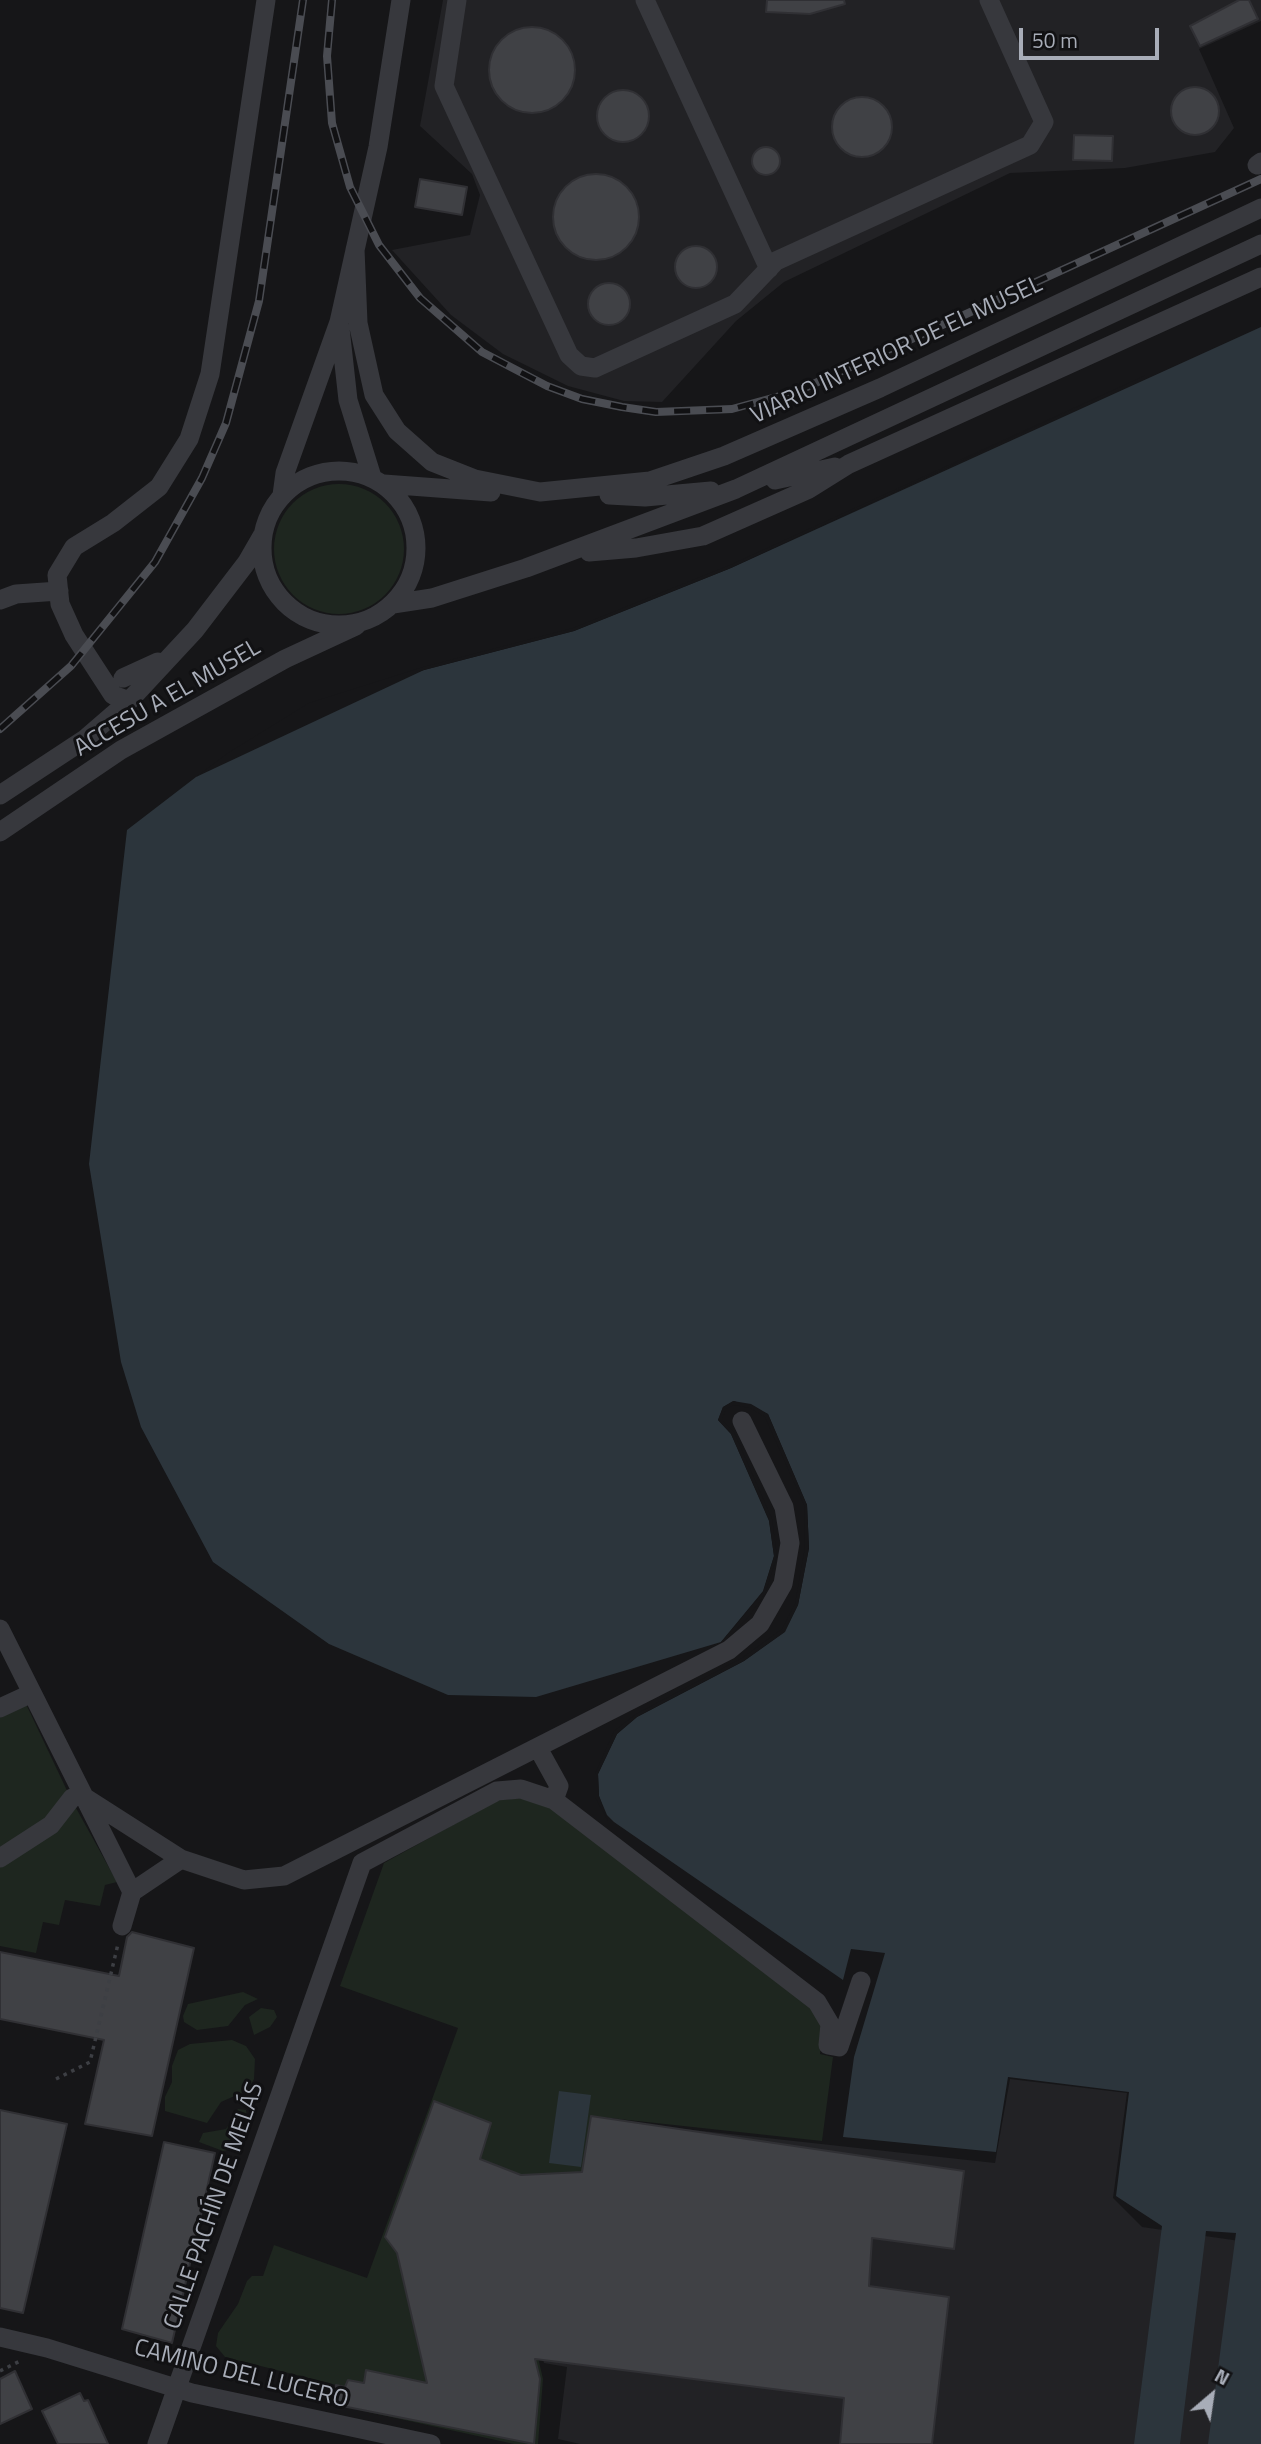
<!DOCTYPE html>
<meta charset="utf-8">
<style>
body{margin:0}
#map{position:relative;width:1261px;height:2444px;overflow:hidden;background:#161618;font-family:"Titillium Web",sans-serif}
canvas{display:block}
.north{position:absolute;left:1177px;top:2360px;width:70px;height:70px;-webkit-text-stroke:5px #111113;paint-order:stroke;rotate:29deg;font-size:19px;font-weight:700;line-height:28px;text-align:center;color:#a8adb8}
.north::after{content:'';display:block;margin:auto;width:24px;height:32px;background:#a8adb8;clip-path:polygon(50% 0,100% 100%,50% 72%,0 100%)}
.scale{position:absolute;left:1019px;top:28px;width:140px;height:32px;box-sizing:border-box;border:4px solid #a8adb8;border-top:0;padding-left:9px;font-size:21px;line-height:24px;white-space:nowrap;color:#a8adb8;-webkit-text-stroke:5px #111113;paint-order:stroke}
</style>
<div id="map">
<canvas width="1261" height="2444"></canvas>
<div class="north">N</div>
<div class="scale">50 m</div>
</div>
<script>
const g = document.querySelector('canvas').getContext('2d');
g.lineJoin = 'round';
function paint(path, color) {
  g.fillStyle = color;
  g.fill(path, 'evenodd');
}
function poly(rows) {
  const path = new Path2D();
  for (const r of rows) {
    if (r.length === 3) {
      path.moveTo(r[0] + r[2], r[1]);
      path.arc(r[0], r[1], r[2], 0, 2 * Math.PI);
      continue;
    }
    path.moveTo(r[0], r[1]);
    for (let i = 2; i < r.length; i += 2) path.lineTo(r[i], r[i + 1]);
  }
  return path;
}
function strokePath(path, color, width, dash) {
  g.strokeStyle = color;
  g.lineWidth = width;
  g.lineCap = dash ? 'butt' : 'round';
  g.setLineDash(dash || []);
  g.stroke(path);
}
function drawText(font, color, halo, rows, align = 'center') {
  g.font = font + ' "Titillium Web",sans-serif';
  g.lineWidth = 6;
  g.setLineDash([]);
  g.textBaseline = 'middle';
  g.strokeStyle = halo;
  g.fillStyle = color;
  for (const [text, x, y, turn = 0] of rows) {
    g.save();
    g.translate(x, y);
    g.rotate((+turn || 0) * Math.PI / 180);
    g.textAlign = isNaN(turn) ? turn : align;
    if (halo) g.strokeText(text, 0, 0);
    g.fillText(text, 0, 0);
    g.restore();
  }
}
paint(poly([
 [443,0,1261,0,1261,21,1199,49,1234,128,1215,152,1125,168,1010,173,784,282,736,321,662,402,624,401,568,386,503,354,451,315,392,250,470,235,480,195,472,174,420,126],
 [1010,2079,1127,2093,1113,2198,1142,2227,1261,2244,1261,2444,580,2444,558,2439,567,2367,544,2363,511,2234,586,2201,593,2119,995,2163]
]), '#222225');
paint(poly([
 [339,549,65],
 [26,1704,71,1799,117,1882,105,1885,100,1906,65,1900,59,1925,43,1922,36,1953,0,1946,0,1717],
 [524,1798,549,1806,812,2004,823,2029,820,2054,833,2057,822,2141,591,2116,578,2196,508,2228,543,2379,538,2444,514,2444,332,2404,336,2385,225,2357,216,2346,218,2333,238,2304,247,2281,252,2276,263,2276,274,2245,367,2278,458,2028,340,1986,384,1863,498,1800],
 [243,1992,258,1999,245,2005,228,2026,197,2030,184,2022,183,2016,188,2004],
 [261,2008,274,2010,277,2017,270,2027,254,2035,249,2017],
 [232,2040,246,2046,255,2059,254,2079,248,2090,221,2102,207,2123,165,2111,165,2097,172,2082,172,2066,178,2050,190,2044],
 [238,2109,246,2110,247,2117,233,2149,223,2151,199,2142,203,2133,226,2129]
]), '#1e261f');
paint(poly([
 [1261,327,1261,2444,1208,2444,1236,2233,1206,2231,1180,2444,1134,2444,1162,2226,1116,2196,1129,2092,1008,2077,996,2152,843,2137,854,2057,885,1953,851,1949,843,1980,614,1822,607,1815,599,1796,598,1774,617,1734,637,1717,744,1661,784,1632,798,1605,809,1548,807,1505,768,1414,734,1401,723,1407,718,1420,731,1434,769,1521,774,1556,763,1591,721,1642,536,1697,448,1695,329,1644,213,1562,141,1427,121,1362,89,1164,127,830,196,777,311,706,424,670,574,631,731,568],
 [559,2091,591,2095,581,2167,549,2163]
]), '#2c353c');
paint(poly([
 [1146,375,731,568,574,631,424,670,196,777,228,753,309,703,423,667,573,628,730,565],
 [733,1401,751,1404,768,1414,807,1505,809,1548,798,1605,785,1632,744,1661,637,1717,617,1734,598,1774,599,1796,608,1821,595,1797,595,1774,614,1731,636,1714,742,1658,782,1629,795,1604,805,1547,804,1505,765,1417,750,1408,734,1405,726,1409,722,1420,734,1432,772,1519,777,1556,765,1594,749,1616,723,1644,721,1642,763,1592,774,1556,769,1520,731,1434,718,1420,723,1407]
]), '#161618');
const building = poly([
 [767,0,844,0,845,4,810,14,766,12,767,0],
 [1239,0,1249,0,1258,19,1200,46,1190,26,1239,0],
 [532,70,43],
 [1195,111,24],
 [623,116,26],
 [862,127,30],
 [1074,135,1113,136,1112,161,1073,160,1074,135],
 [766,161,14],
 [596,217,43],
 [420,179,467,187,462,215,415,207,420,179],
 [696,267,21],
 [609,304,21],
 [132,1932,194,1948,152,2136,85,2124,104,2040,0,2019,0,1952,119,1976,127,1937,132,1932],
 [434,2101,491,2123,480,2159,521,2175,582,2172,591,2116,964,2171,954,2249,872,2238,869,2286,949,2297,932,2444,840,2444,844,2398,535,2359,540,2379,534,2444,332,2404,336,2385,345,2387,348,2380,364,2383,366,2370,427,2383,397,2253,385,2237,434,2101],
 [0,2110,67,2124,23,2313,0,2308,0,2110],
 [164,2142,215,2153,172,2343,122,2329,164,2142],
 [15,2371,32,2409,0,2424,0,2379,15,2371],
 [80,2393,84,2401,88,2400,108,2444,58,2444,42,2411,80,2393]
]);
paint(building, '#404145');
strokePath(building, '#303034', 2);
strokePath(poly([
 [56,2079,90,2062,118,1944],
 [0,2371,20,2361]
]), '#3d3f44', 3.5, [3.5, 5]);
strokePath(poly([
 [457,0,444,86,569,355,581,366,595,368,735,304,776,261,1030,145,1044,122,989,0],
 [645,0,769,269],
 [1257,165,1261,162],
 [355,249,358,323,374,395,397,431,432,462,475,479,540,492,650,481,724,456,880,388,1261,208],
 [340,328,348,400,372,477],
 [339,548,77],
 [775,480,835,467],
 [384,484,491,492],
 [282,495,285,473,339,322,378,147,401,0],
 [609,495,645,497,711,491],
 [589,552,636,548,703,536,809,489,849,464,1261,277],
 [0,600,16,594,59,591],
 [393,604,432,598,526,568,736,489,1261,244],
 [123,678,158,662],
 [129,701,113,695,74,635,60,604,57,575,74,547,113,523,159,487,189,439,210,374,266,0],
 [0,795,85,739,129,701,195,630,247,562,262,536],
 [0,832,121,750,285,659,356,626],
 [0,1629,132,1892,181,1859,244,1880,284,1876,729,1650,760,1624,783,1584,790,1543,784,1507,742,1421],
 [0,1708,30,1694],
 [538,1748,559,1786,554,1800],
 [0,1858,51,1825,72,1798,81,1795,181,1859],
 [122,1926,132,1892],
 [0,2337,47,2348,192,2393,431,2444],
 [157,2444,362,1863,497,1791,521,1789,554,1800,817,2002,830,2024,828,2045,839,2047,861,1981]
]), '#37383d', 19);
const rail = poly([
 [332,0,327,56,332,123,350,187,379,245,420,298,482,352,547,386,582,399,622,407,656,412,732,409,798,391,1261,179],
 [0,729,71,666,155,562,202,478,226,423,259,301,303,0]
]);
strokePath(rail, '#4a4c52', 8);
strokePath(rail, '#111113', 5, [16]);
drawText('24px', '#a8adb8', '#111113', [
 ["VIARIO INTERIOR DE EL MUSEL",897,351,-25],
 ["ACCESU A EL MUSEL",168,699,-30],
 ["CALLE PACHÍN DE MELÁS",215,2206,-71],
 ["CAMINO DEL LUCERO",241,2375,14]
]);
</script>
